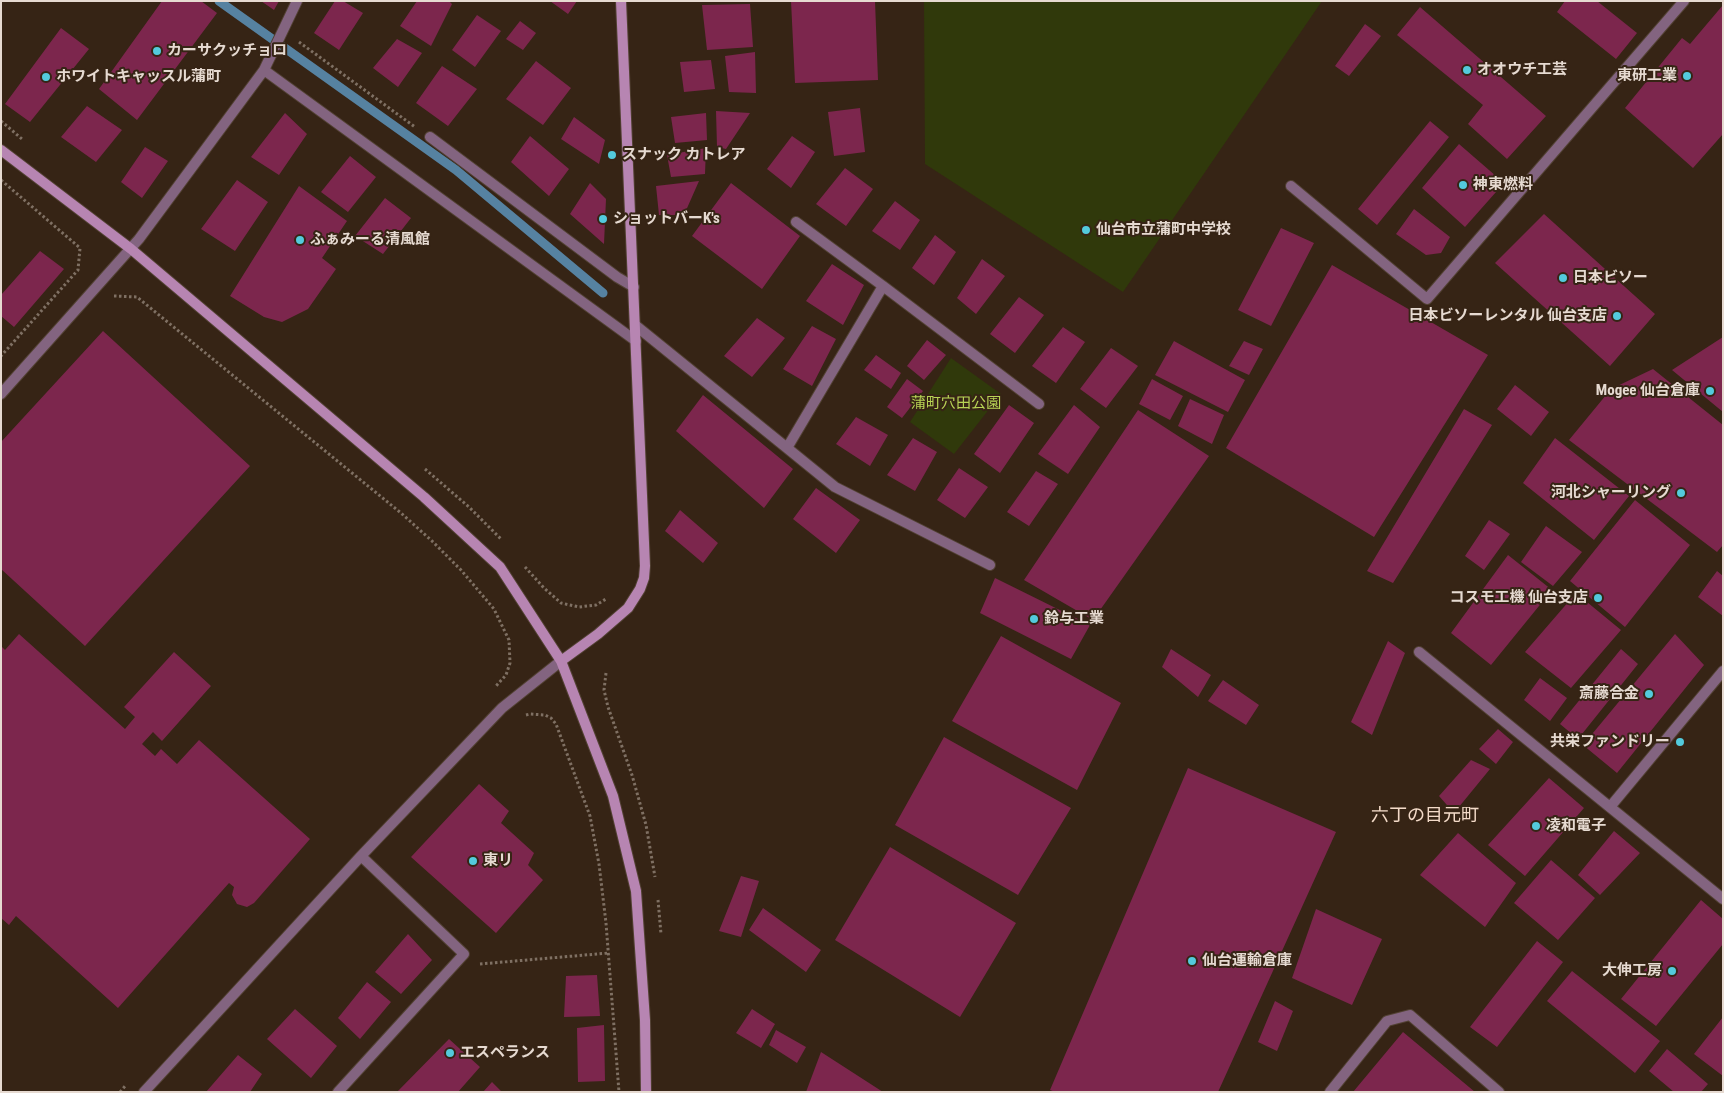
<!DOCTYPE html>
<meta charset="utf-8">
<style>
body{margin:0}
#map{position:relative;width:1724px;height:1093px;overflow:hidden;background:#362415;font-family:"Roboto Condensed",sans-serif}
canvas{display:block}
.frame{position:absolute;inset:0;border:2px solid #e6dad1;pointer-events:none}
</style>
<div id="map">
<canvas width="1724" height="1093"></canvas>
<div class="frame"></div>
</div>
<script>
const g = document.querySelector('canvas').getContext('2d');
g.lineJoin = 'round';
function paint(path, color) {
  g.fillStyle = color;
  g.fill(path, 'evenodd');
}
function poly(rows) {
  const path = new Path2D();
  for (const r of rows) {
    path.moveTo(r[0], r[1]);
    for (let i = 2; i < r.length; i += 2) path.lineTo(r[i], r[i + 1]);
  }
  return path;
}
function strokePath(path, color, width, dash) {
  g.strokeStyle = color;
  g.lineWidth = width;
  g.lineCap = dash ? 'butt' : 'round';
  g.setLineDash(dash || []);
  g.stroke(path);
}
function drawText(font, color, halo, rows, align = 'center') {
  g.font = font + ' "Roboto Condensed","Noto Sans JP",sans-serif';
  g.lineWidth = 4;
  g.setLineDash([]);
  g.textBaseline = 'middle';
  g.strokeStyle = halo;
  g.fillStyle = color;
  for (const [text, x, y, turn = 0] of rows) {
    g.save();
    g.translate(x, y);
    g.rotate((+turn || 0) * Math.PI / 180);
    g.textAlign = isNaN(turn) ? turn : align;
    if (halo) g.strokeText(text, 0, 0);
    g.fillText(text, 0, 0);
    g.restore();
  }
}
paint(poly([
 [924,1,1322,1,1123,292,925,164],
 [951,358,1001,394,954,454,910,422]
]), '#30390b');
strokePath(poly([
 [219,1,456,170,603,293]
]), '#5682a1', 9);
paint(poly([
 [162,1,201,1,217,13,137,120,99,89],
 [261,1,279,1,274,10],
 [335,1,343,1,363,13,339,50,314,33],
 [417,1,449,1,452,4,431,46,400,26],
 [550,1,577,1,568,14],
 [791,1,875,1,878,80,795,83],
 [1565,1,1597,1,1637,33,1616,59,1557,12],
 [750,4,753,47,707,50,702,5],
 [1723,5,1723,134,1693,168,1625,108,1682,38,1690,44],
 [1420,7,1546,116,1507,159,1468,124,1483,105,1397,35],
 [477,15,501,31,475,67,452,50],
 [520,21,536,33,523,50,506,39],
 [1365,24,1381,36,1349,76,1335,66],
 [61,28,89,49,30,122,5,104],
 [397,39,422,53,398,87,373,68],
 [755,52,756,93,729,92,725,56],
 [711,60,715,89,684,92,680,62],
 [536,61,571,88,543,125,506,99],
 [442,66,477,89,448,126,416,103],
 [87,106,122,130,96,162,61,137],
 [860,108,865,152,834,156,828,112],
 [716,111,750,113,726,149,717,147],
 [285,113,307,134,279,175,251,157],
 [706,113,707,140,675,143,671,117],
 [574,117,605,140,599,164,561,139],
 [1430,121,1449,137,1377,225,1358,209],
 [530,136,569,169,549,196,511,162],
 [792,136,815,152,791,188,767,169],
 [1459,144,1504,183,1465,227,1422,188],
 [145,147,168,161,142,198,121,182],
 [706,148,705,174,671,177,667,155],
 [350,156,376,177,348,212,321,192],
 [845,168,873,189,846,226,816,204],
 [237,180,268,202,235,251,201,229],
 [699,181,684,215,659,215,656,186],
 [590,183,606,199,604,244,570,214],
 [731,183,800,236,762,289,692,236],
 [299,186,347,221,322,258,336,269,308,309,282,322,264,317,230,296],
 [385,198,411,218,383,254,355,236],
 [895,201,920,220,900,250,872,231],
 [1414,209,1450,237,1441,253,1426,255,1396,234],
 [1544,214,1655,314,1610,366,1495,263],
 [1281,228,1314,243,1271,326,1238,310],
 [935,235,956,252,934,285,912,268],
 [40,251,64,269,14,327,1,316,1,295],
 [982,259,1005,276,976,314,957,298],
 [832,264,864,285,843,325,806,301],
 [1332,265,1488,355,1374,537,1226,448],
 [1019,297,1044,315,1015,353,990,334],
 [757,318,785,338,752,377,724,356],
 [812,326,836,339,812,386,783,369],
 [1063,327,1085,342,1056,383,1032,366],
 [103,331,250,466,85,646,1,569,1,442],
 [1723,337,1723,412,1672,370],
 [927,340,946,355,924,380,907,366],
 [1174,341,1245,380,1228,412,1155,375],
 [1244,341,1263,349,1249,375,1229,366],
 [1111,348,1138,366,1106,408,1080,389],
 [876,355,901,373,891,389,864,370],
 [1653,369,1723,425,1723,545,1717,552,1569,440,1611,389],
 [907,379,923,391,902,418,887,407],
 [1152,379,1183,396,1170,420,1139,404],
 [1515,385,1549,412,1531,436,1497,409],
 [703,395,793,469,764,508,676,431],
 [1190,399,1224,415,1212,444,1178,426],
 [1009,405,1034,423,1000,473,974,454],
 [1074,405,1100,427,1068,474,1038,454],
 [1464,409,1492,425,1393,583,1367,571],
 [1138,410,1209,456,1093,620,1024,580],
 [856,417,888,435,870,466,836,444],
 [913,438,937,452,915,491,887,475],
 [1555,438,1629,496,1594,540,1523,483],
 [959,468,988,487,965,518,937,500],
 [1036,471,1058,484,1029,526,1007,512],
 [816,488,860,520,836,553,793,519],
 [1635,500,1690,545,1625,627,1570,581],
 [680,510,718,543,703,563,665,531],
 [1489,520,1510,534,1484,570,1465,556],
 [1546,526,1582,552,1553,586,1521,562],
 [1508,555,1552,590,1491,665,1451,633],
 [1717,571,1723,576,1723,616,1698,597],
 [995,578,1090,625,1071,659,980,613],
 [1576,593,1621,630,1571,688,1525,652],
 [19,634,125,729,135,717,124,707,174,652,211,686,162,741,153,732,142,744,155,756,161,749,177,764,199,740,310,839,254,903,247,907,237,904,232,895,234,887,229,883,118,1008,16,916,9,925,1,918,1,646,5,650],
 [1675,634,1704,665,1617,773,1583,745],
 [1001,636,1121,703,1077,790,952,721],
 [1388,641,1405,653,1372,735,1351,722],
 [1171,649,1211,675,1198,697,1162,667],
 [1621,649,1638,664,1578,739,1560,724],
 [1540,678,1567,698,1550,721,1524,700],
 [1223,680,1259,705,1246,725,1208,701],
 [1498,729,1513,742,1496,764,1479,749],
 [944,737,1071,808,1018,895,895,825],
 [1471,760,1490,769,1454,813,1439,796],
 [1188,768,1336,832,1218,1092,1055,1092,1050,1090],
 [1549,778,1584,808,1525,876,1488,845],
 [479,784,509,811,501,823,534,853,528,865,543,880,496,933,411,857],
 [1614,831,1640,853,1600,895,1578,875],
 [1458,833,1516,883,1485,927,1420,875],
 [890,847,1016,923,960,1017,835,940],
 [1551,860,1595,898,1558,940,1514,903],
 [741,876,759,881,741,937,719,931],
 [1701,900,1723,919,1723,944,1656,1026,1621,999],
 [763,908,821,950,806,972,749,930],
 [1316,909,1382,939,1352,1005,1292,978],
 [408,934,432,960,401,994,375,972],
 [1537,941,1563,962,1497,1047,1470,1027],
 [1572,971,1660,1041,1635,1073,1547,1001],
 [597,975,600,1016,564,1017,566,976],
 [367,982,391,1002,360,1039,338,1018],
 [1275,1001,1293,1011,1277,1051,1258,1042],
 [295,1009,337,1046,311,1078,267,1039],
 [752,1009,775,1024,761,1048,736,1033],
 [1723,1017,1723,1076,1694,1054],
 [604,1025,605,1081,578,1082,577,1028],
 [776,1030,806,1047,797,1063,769,1045],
 [1403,1032,1475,1092,1353,1092],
 [449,1039,480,1067,458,1092,397,1092],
 [1667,1049,1708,1084,1701,1092,1674,1092,1649,1071],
 [821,1052,883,1092,806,1092],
 [238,1055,262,1074,250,1092,206,1092],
 [492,1082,502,1092,483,1092]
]), '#7c264d');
const lane = poly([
 [1610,807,1723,671],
 [1330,1092,1387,1021,1410,1015,1499,1092]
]);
const street = poly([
 [264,70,636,341],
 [430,137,617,277,634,287],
 [1291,186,1427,299,1684,1],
 [796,222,883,286],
 [635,325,787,448,883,286,1039,404],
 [1,394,139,239,264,70,297,1],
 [787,448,835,487,990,565],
 [1419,652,1723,899],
 [144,1092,361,856,502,708,561,661],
 [338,1092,464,954,361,856]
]);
const secondary = poly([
 [1,150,131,249,424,497,500,567,561,661,613,796,636,891,645,1020,646,1092],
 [561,661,598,634,628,608,640,589,644,578,645,566,621,1]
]);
strokePath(lane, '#524133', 12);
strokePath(street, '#524133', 12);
strokePath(secondary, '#524133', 12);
strokePath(poly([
 [299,42,415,127],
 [1,121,22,139],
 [1,180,80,248,78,270,1,356],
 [114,296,137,297,401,513,432,541,461,570,494,609,509,640,510,663,506,675,496,686],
 [425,469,469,507,501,539],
 [525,567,544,588,561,603,579,607,596,605,606,599],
 [606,673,604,690,608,707,632,775,646,825,655,877],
 [526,715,530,714,545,715,551,718,556,724,590,816,599,864,606,923,619,1092],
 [658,900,661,934],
 [480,964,609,953],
 [120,1092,126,1085]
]), '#7f7063', 3, [2.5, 2.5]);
strokePath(lane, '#836480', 10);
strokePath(street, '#836480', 10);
strokePath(secondary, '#b785b2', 10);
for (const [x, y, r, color] of [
 [157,51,5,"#53cadc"],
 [1467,70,5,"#53cadc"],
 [1687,76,5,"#53cadc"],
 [46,77,5,"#53cadc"],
 [612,155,5,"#53cadc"],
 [1463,185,5,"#53cadc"],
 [603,219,5,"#53cadc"],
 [1086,230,5,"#53cadc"],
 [300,240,5,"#53cadc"],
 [1563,278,5,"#53cadc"],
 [1617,316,5,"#53cadc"],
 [1710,391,5,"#53cadc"],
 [1681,493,5,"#53cadc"],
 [1598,598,5,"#53cadc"],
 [1034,619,5,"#53cadc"],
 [1649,694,5,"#53cadc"],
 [1680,742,5,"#53cadc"],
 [1536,826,5,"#53cadc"],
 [473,861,5,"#53cadc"],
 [1192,961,5,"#53cadc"],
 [1672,971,5,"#53cadc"],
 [450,1053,5,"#53cadc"]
]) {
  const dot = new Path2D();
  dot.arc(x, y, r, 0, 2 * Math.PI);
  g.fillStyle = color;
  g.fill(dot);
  strokePath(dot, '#362415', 2);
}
drawText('bold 15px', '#e6dad1', '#362415', [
 ["カーサクッチョロ",167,51],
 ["オオウチ工芸",1477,70],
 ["東研工業",1677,76,"right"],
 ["ホワイトキャッスル蒲町",56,77],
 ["スナック カトレア",622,155],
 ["神東燃料",1473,185],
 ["ショットバーK's",613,219],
 ["仙台市立蒲町中学校",1096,230],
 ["ふぁみーる清風館",310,240],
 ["日本ビソー",1573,278],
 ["日本ビソーレンタル 仙台支店",1607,316,"right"],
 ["Mogee 仙台倉庫",1700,391,"right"],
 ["河北シャーリング",1671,493,"right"],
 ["コスモ工機 仙台支店",1588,598,"right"],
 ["鈴与工業",1044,619],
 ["斎藤合金",1639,694,"right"],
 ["共栄ファンドリー",1670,742,"right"],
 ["凌和電子",1546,826],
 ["東リ",483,861],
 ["仙台運輸倉庫",1202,961],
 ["大伸工房",1662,971,"right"],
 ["エスペランス",460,1053]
], 'left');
drawText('15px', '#b8d455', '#362415', [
 ["蒲町穴田公園",956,404]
]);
drawText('18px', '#f3dac8', '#362415', [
 ["六丁の目元町",1425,816]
]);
</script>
